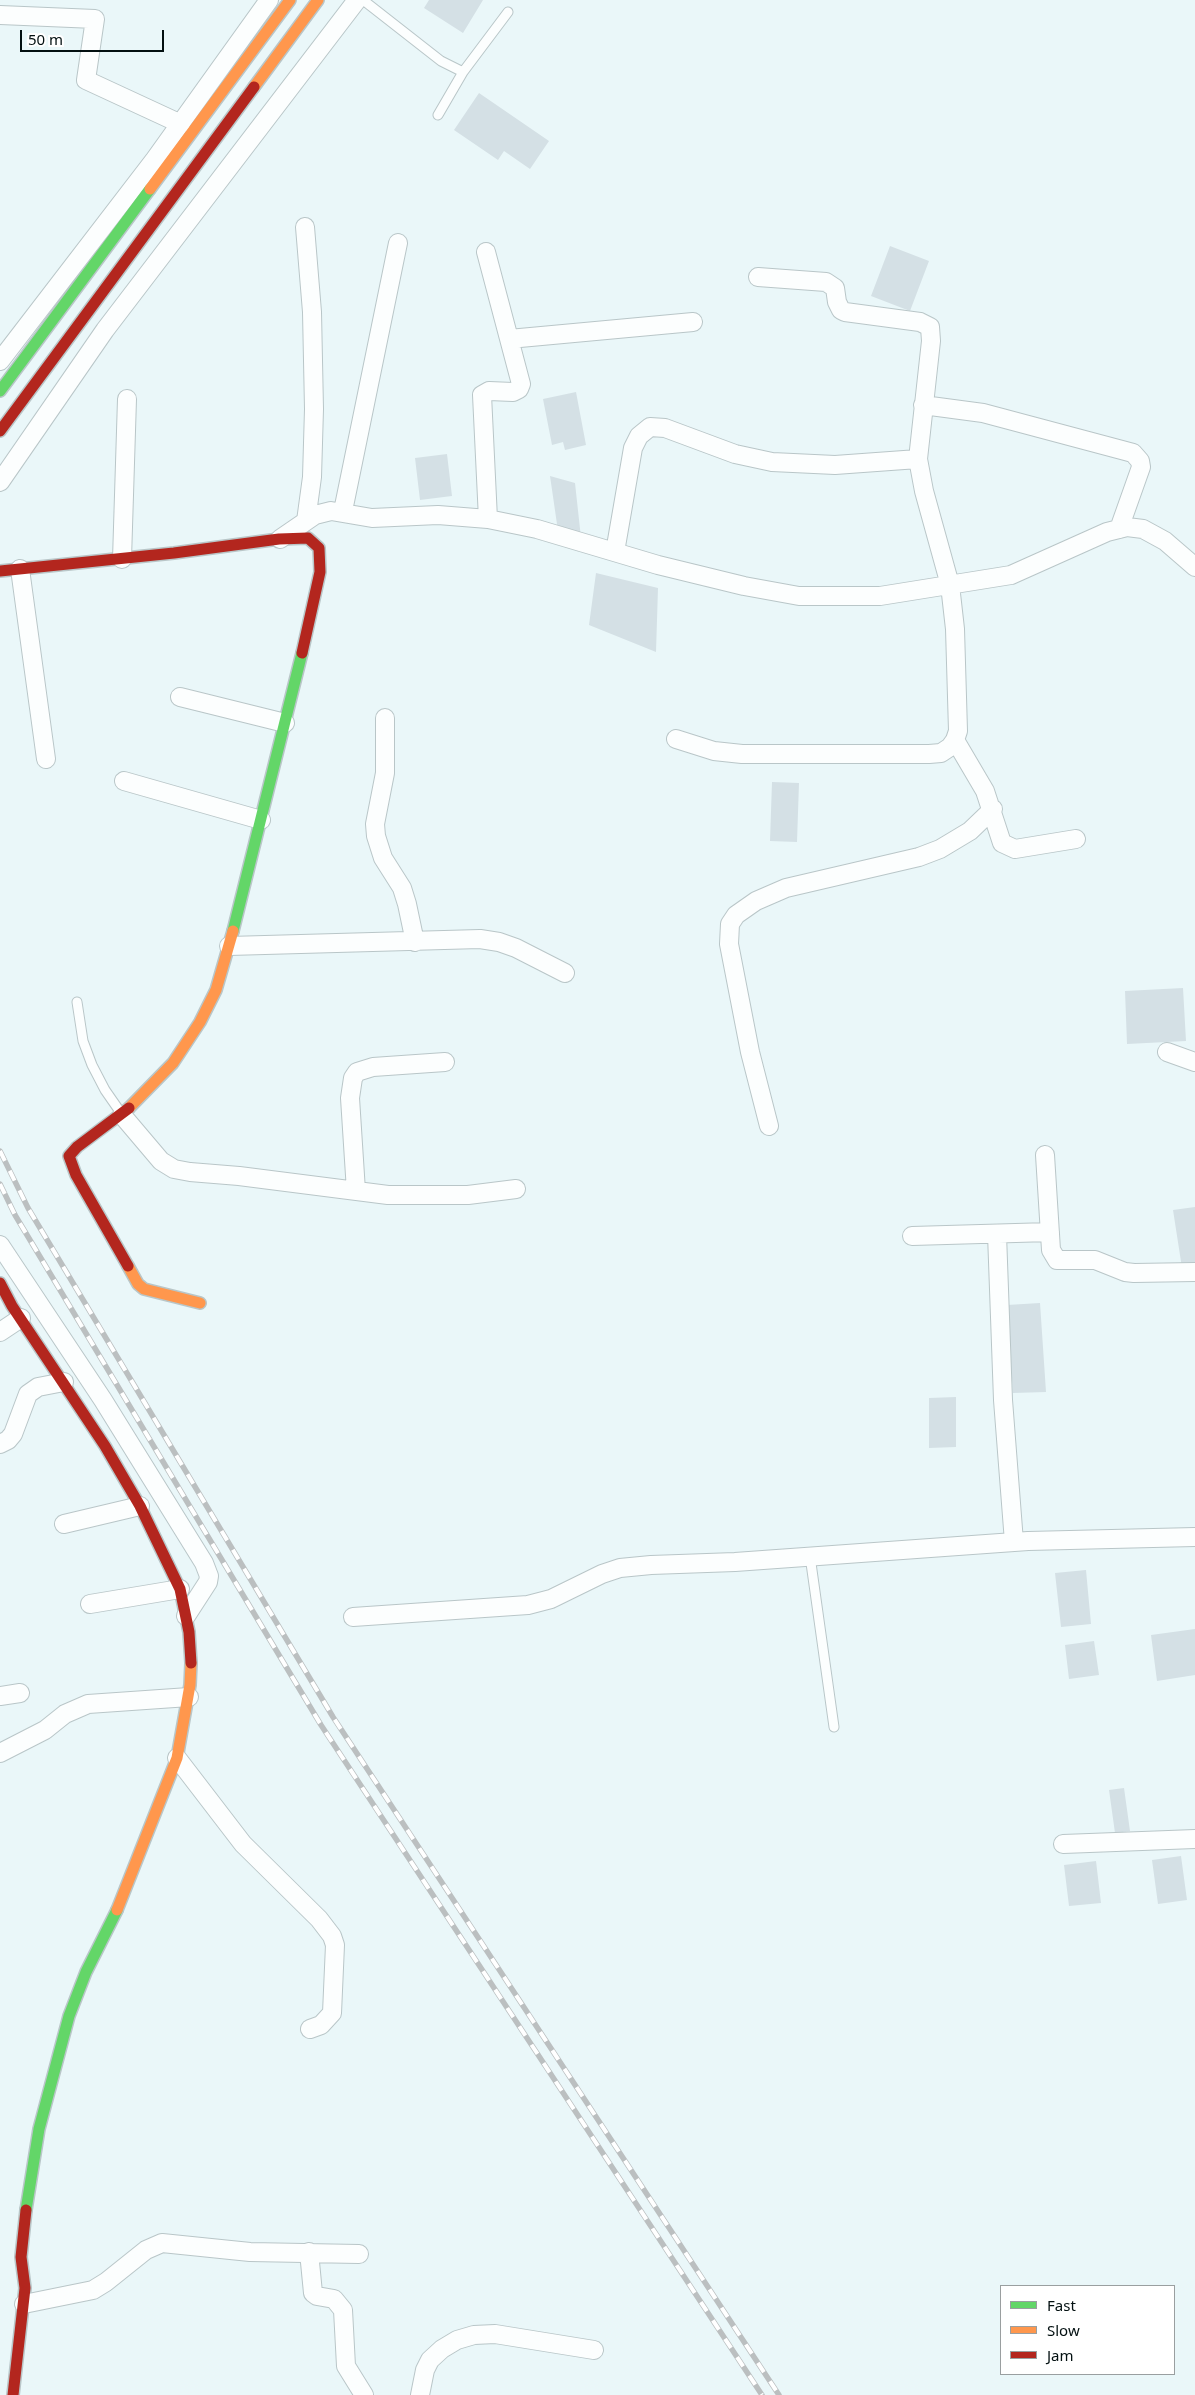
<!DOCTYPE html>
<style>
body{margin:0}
#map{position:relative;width:1195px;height:2395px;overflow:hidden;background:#eaf7f9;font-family:"Noto Sans",sans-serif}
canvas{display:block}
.legend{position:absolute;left:1000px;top:2285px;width:175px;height:90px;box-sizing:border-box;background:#fff;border:1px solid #9a9fa0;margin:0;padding:6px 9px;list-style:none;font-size:15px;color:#031011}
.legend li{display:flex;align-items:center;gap:10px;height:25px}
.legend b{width:25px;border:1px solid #9a9fa0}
.scale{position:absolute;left:20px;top:30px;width:144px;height:22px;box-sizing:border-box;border:2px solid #031011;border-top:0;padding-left:6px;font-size:15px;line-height:18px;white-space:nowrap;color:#031011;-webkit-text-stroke:4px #fff;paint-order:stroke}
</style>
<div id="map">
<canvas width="1195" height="2395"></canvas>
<ul class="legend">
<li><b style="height:6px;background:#63d668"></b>Fast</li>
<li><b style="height:6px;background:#ff974d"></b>Slow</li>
<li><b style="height:6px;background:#b3261e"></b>Jam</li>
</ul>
<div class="scale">50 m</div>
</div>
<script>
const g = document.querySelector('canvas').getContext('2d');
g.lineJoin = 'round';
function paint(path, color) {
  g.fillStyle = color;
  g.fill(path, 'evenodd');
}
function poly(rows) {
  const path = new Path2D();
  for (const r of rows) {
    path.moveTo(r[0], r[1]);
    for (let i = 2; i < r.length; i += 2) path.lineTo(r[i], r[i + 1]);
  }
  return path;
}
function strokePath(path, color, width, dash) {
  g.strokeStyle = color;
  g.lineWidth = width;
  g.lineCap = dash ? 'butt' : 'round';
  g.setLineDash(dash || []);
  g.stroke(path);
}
paint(poly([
 [429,0,483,0,463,33,424,8],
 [479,93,549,141,530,169,504,151,498,160,454,130],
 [890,246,929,261,910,311,871,296],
 [576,392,586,445,565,450,563,442,552,445,543,399],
 [447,454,452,496,420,500,415,458],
 [550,476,575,483,581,538,558,531],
 [596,573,658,588,656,652,589,625],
 [772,782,799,783,797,842,770,841],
 [1183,988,1186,1041,1127,1044,1125,991],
 [1195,1207,1195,1266,1182,1268,1173,1210],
 [1040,1303,1046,1392,1013,1393,1007,1305],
 [956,1397,956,1447,929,1448,929,1398],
 [1086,1570,1091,1624,1061,1627,1055,1573],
 [1195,1629,1195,1675,1157,1681,1151,1635],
 [1094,1641,1099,1675,1069,1679,1065,1645],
 [1124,1788,1130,1831,1115,1833,1109,1790],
 [1181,1856,1187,1900,1158,1904,1152,1860],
 [1096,1861,1101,1903,1069,1906,1064,1865]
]), '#d4e0e5');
const lane = poly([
 [363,0,441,61,463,72,508,12],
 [438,115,463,72],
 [77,1002,83,1041,92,1065,105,1090,121,1113],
 [810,1556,834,1727]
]);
const street = poly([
 [0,15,95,19,86,80,181,124],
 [305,227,312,312,314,409,312,477,306,521],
 [486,252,521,384,519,389,513,392,489,391,482,395,488,519],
 [509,339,693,322],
 [0,361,155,159,269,0],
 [923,405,983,413,1133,453,1140,461,1141,467,1119,529],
 [0,482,105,330,357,0],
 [343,511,398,243],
 [280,539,315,515,331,511,372,518,438,515,488,519,537,529,658,565,744,586,799,596,880,596,1011,575,1107,532,1127,527,1143,529,1165,541,1195,567],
 [615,552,633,448,639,436,650,427,665,428,735,454,772,462,835,465,918,459],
 [122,559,127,399],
 [20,569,46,759],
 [180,697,285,723],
 [385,718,385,773,375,824,376,836,383,858,402,888,407,904,415,942],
 [676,739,714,751,742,754,929,754,941,753,950,747,955,740,958,731,955,629,950,585,924,491,918,459,931,341,930,327,920,322,845,312,841,310,837,302,835,288,826,282,758,277],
 [955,740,985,791,1002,843,1015,849,1076,839],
 [124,781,261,820],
 [229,946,480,939,499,942,516,948,565,973],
 [1167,1052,1195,1062],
 [122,1115,161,1161,174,1169,190,1172,239,1176,388,1195,468,1195,516,1189],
 [769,1126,750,1052,729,944,730,924,736,915,756,901,786,888,919,857,940,849,970,831,993,809],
 [1045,1155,1051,1250,1057,1260,1095,1260,1125,1272,1134,1273,1195,1272],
 [356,1191,350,1098,353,1078,357,1072,373,1067,445,1062],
 [997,1234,1003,1400,1014,1542],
 [912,1236,1050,1232],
 [0,1245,103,1400,204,1563,209,1576,208,1582,186,1616],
 [0,1332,21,1318],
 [0,1444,8,1440,13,1434,28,1394,38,1387,64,1382],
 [64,1524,140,1506],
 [90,1604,180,1589],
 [353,1617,528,1605,551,1599,602,1574,620,1568,651,1565,735,1562,1028,1541,1195,1537],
 [0,1696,20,1693],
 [0,1753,45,1730,65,1714,88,1704,189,1697],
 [177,1758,243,1844,319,1919,332,1936,335,1945,332,2013,321,2025,310,2029],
 [1063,1844,1195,1839],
 [309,2252,313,2293,317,2296,334,2299,343,2310,346,2366,364,2395],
 [24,2304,93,2290,106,2282,146,2250,162,2243,250,2252,359,2254],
 [420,2395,425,2370,430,2360,442,2349,457,2340,474,2335,495,2334,594,2350]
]);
const fast = poly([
 [0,391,150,189],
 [233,931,302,653],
 [26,2210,39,2129,69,2016,86,1972,117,1910]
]);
const slow = poly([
 [254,87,318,0],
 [150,189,290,0],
 [129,1108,173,1063,200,1022,216,990,233,931],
 [128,1266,138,1284,144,1289,200,1303],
 [117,1910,177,1758,190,1685,191,1663]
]);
const jam = poly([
 [0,431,254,87],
 [0,571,174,553,279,539,308,538,319,548,320,572,302,653],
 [128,1266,76,1175,69,1156,77,1147,129,1108],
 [0,1283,12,1306,105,1446,140,1506,180,1589,189,1632,191,1663],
 [13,2395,25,2288,21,2257,26,2210]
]);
strokePath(lane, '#b9c6c8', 11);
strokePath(street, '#b9c6c8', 20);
strokePath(fast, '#b9c6c8', 14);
strokePath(slow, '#b9c6c8', 14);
strokePath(jam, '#b9c6c8', 14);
strokePath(lane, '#fcfefe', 9);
strokePath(street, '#fcfefe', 18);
strokePath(fast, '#63d668', 11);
strokePath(slow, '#ff974d', 11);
strokePath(jam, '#b3261e', 11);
const rail = poly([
 [0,1151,28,1208,333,1717,779,2395],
 [0,1184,15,1215,321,1725,762,2395]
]);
strokePath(rail, '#bbbfc0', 5.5);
strokePath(rail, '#fff', 4, [11]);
</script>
